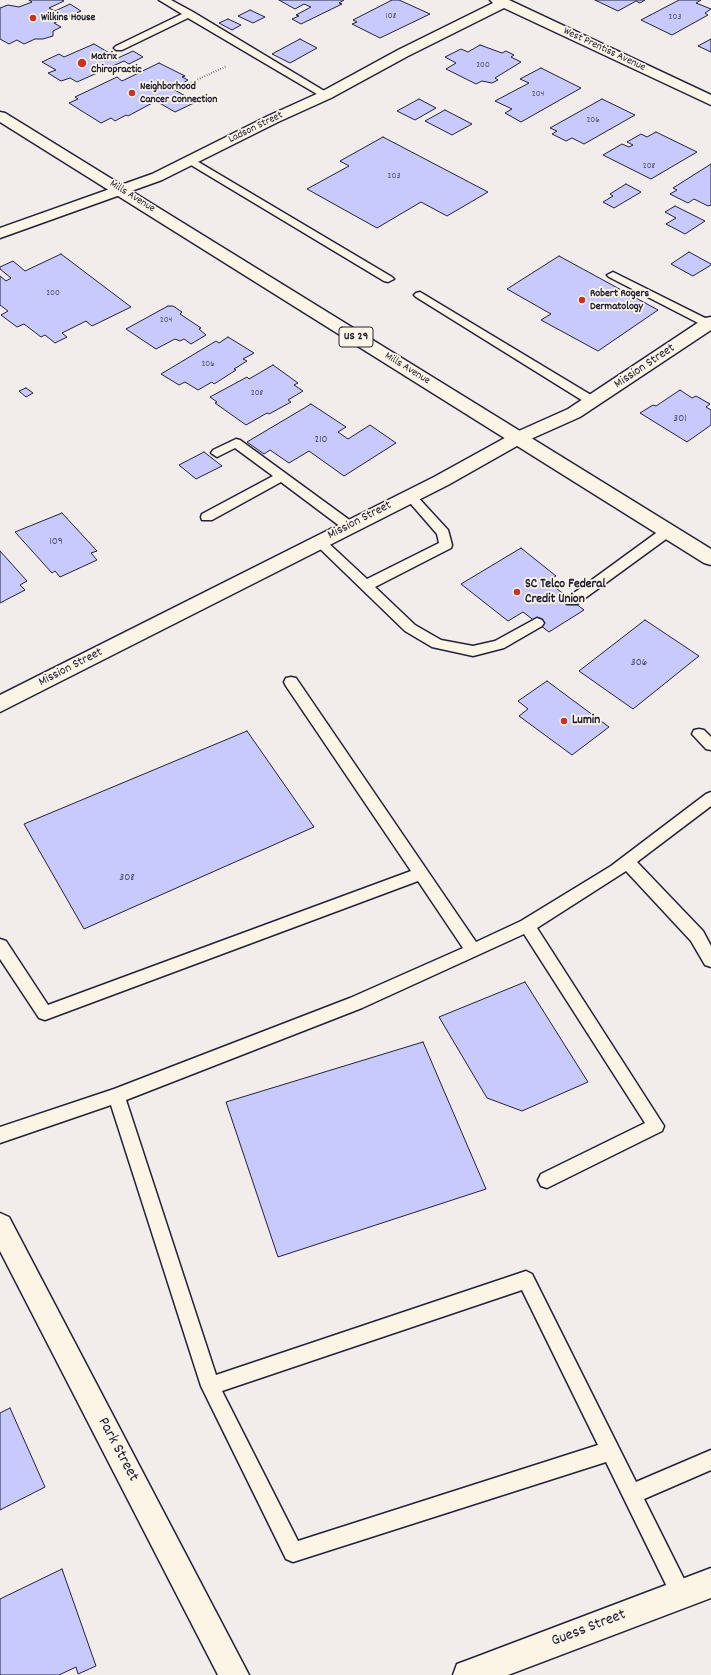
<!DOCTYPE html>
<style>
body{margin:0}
canvas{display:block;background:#f2ecea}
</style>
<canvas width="711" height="1675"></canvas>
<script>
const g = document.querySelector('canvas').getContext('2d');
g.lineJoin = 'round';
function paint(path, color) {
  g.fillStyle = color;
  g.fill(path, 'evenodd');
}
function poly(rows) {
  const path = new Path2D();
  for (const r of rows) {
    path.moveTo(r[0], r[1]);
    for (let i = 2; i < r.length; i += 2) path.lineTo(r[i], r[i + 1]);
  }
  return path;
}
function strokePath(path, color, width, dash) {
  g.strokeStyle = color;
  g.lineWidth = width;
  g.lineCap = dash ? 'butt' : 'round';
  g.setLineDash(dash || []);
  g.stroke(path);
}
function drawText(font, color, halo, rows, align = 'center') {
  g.font = font + ' Dekko,sans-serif';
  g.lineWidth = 3.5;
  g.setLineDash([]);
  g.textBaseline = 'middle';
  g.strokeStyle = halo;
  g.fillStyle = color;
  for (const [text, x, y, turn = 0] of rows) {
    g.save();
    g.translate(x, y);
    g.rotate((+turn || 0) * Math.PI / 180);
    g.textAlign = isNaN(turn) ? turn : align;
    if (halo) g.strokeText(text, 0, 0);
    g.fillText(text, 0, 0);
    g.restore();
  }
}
const building = poly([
 [29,0,62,0,64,1,49,8,55,11,70,4,81,11,54,23,61,27,53,31,53,36,43,39,35,39,24,44,17,40,9,44,0,39,0,8,8,5,19,7,32,2,29,0],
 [279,0,344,0,339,3,342,4,301,24,292,19,299,16,296,15,311,7,304,4,295,9,279,0],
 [392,0,399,0,430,14,380,38,352,24,357,22,353,20,392,0],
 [595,0,645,0,640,3,636,1,618,11,595,0],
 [679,0,701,0,696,3,711,9,705,13,708,15,672,35,641,20,679,0],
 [250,10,265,17,253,23,238,16,250,10],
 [228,19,241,25,232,30,219,23,228,19],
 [300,39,317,48,290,63,272,54,300,39],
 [711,39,711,52,698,46,711,39],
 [94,44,118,58,133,51,143,57,129,64,124,61,77,82,70,78,61,81,48,73,56,70,42,62,59,54,64,57,94,44],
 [480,45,502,53,506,51,514,55,511,57,521,62,495,78,498,80,492,83,482,81,476,84,446,69,456,63,445,57,461,49,468,52,480,45],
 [159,63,185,76,182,77,188,80,173,89,196,102,175,112,156,101,128,116,126,115,115,121,111,118,101,123,69,103,78,99,75,97,117,77,122,81,159,63],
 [541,68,581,88,521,122,505,113,512,109,495,101,529,83,520,79,541,68],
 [419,99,436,108,415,120,397,111,419,99],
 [602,99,635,115,584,144,572,138,566,141,552,134,557,131,550,128,602,99],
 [445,110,472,124,452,135,425,121,445,110],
 [656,132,697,152,651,179,603,155,622,144,629,147,633,145,627,142,641,134,647,137,656,132],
 [383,137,488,192,447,216,421,202,377,228,307,189,349,166,340,161,383,137],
 [711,164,711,205,708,206,694,199,688,203,670,194,677,190,673,188,711,164],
 [626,184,641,192,614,208,603,202,613,196,610,194,626,184],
 [675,206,705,221,685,234,666,224,676,218,665,212,675,206],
 [689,252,711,264,711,265,693,276,671,264,689,252],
 [61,254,131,307,92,326,86,321,62,333,67,337,55,343,45,335,41,337,24,324,17,327,1,315,8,311,0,305,0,276,6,281,11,278,0,269,0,267,13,261,25,271,61,254],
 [559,256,658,310,598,351,541,320,551,314,507,289,559,256],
 [168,306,173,306,182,312,180,314,201,328,199,329,206,335,191,344,184,339,180,341,175,339,156,349,126,329,168,306],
 [228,337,254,353,243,359,247,361,234,369,236,370,214,384,212,382,198,390,185,382,179,385,161,374,216,341,219,343,228,337],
 [273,365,298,383,294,385,303,391,288,400,291,402,269,414,267,413,246,425,215,403,217,402,210,397,247,377,249,379,273,365],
 [26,388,33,393,26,397,19,391,26,388],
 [680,390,692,398,696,396,710,404,706,407,711,410,711,425,687,442,640,413,653,405,656,406,680,390],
 [311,404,346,427,338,432,348,439,370,425,396,443,344,476,309,451,289,463,270,450,264,454,247,442,311,404],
 [204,452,222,466,196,479,179,465,204,452],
 [62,513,97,551,91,553,97,560,60,577,55,571,52,573,15,532,62,513],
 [521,548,556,576,547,581,584,610,549,632,523,612,508,621,461,584,521,548],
 [0,551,27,581,20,585,25,590,0,603,0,551],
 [645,620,699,656,633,709,579,671,645,620],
 [547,681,609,727,572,755,519,716,528,709,518,701,547,681],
 [247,731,314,827,84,929,24,824,247,731],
 [525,982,588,1082,522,1111,487,1098,439,1017,525,982],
 [423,1042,486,1189,278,1257,226,1102,423,1042],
 [10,1408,45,1487,0,1510,0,1413,10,1408],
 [62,1569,96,1666,78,1674,76,1667,59,1675,0,1675,0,1599,62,1569]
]);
paint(building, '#c8cafd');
strokePath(building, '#22223b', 1);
const service = poly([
 [159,0,171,0,193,12,331,95,330,97,322,97,188,18,122,50,116,50,114,48,116,46,182,14,159,0],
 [190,157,392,277,394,279,388,282,384,281,186,162,185,160,186,158,190,157],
 [613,272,711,321,711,327,704,326,609,277,607,275,613,272],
 [420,292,596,398,598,401,596,404,588,404,416,297,414,295,416,293,420,292],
 [236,439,240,440,355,524,356,527,355,530,345,530,281,482,212,520,202,520,201,517,202,514,273,476,235,448,217,457,211,453,213,450,236,439],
 [410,492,414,493,448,530,452,545,451,548,375,587,415,625,441,640,473,646,495,641,537,618,542,620,544,623,542,626,504,648,473,656,432,647,405,631,313,542,314,539,319,538,324,539,367,579,439,543,437,534,404,496,406,493,410,492],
 [668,527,673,528,674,531,673,534,577,604,567,604,565,601,567,598,663,528,668,527],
 [291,677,296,678,476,942,521,921,611,866,706,794,711,792,711,806,637,862,703,931,711,946,711,967,705,965,691,941,626,871,537,928,664,1126,662,1131,547,1188,541,1186,538,1180,541,1174,645,1123,524,934,362,1008,126,1100,216,1375,526,1271,532,1274,636,1482,711,1450,711,1470,644,1499,688,1587,691,1594,688,1601,681,1604,674,1601,606,1462,293,1562,286,1559,201,1386,111,1105,0,1143,0,1127,114,1089,350,998,463,948,418,881,45,1020,39,1018,0,959,0,939,6,941,48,1005,411,871,286,686,284,682,286,678,291,677],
 [522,1290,598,1445,298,1541,222,1391,522,1290],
 [699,729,704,730,711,737,711,750,706,749,692,734,694,730,699,729]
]);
const minor = poly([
 [490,0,509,0,711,95,711,105,504,8,408,56,331,98,278,122,162,180,0,238,0,228,152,174,268,116,321,92,398,50,493,3,490,0],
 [711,317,711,330,580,417,524,442,448,485,0,712,0,695,434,477,512,434,568,409,705,318,711,317],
 [0,1213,9,1217,249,1675,218,1675,0,1251,0,1213]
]);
const tertiary = poly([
 [711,1568,711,1598,508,1675,453,1675,457,1664,468,1660,711,1568]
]);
const primary = poly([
 [0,112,5,113,711,549,711,565,704,563,0,122,0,112]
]);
strokePath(service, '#22223b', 3);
strokePath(minor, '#22223b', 3);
strokePath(tertiary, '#22223b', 3);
strokePath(primary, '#22223b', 3);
strokePath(poly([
 [175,90,227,66]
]), '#22223b', 2, [0.5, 2]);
paint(service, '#fcf5e5');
paint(minor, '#fcf5e5');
paint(tertiary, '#fcf5e5');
paint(primary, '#fcf5e5');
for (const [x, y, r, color] of [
 [33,18,4,"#c8321e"],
 [82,63,5,"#c8321e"],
 [132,93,4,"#c8321e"],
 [582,300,4,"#c8321e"],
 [517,592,4,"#c8321e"],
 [564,721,4,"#c8321e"]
]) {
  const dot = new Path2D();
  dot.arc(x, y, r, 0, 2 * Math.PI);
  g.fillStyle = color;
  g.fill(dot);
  strokePath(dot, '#fcf5e5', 1.5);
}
drawText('9px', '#4c4c6c', null, [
 ["108",391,17],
 ["203",675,18],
 ["200",483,66],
 ["204",538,95],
 ["206",593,121],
 ["208",649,167],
 ["203",394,177],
 ["200",53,294],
 ["204",166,321],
 ["206",208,365],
 ["208",257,394]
]);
drawText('bold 11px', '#22223b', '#fcf5e5', [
 ["Wilkins House",41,18],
 ["Matrix",91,57],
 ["Chiropractic",91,70],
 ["Neighborhood",140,87],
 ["Cancer Connection",140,100],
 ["Robert Rogers",590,294],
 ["Dermatology",590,307]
], 'left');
drawText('11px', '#22223b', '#fcf5e5', [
 ["West Prentiss Avenue",604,50,25],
 ["Ladson Street",256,128,-26],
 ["Mills Avenue",132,197,32],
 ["Mills Avenue",407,369,32]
]);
drawText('11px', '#4c4c6c', null, [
 ["301",680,419],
 ["210",321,440],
 ["109",56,542],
 ["306",639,663],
 ["308",127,878]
]);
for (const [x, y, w] of [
 [356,337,34]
]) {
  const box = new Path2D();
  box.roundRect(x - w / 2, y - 10, w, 20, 3);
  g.fillStyle = '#fcf5e5';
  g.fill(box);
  strokePath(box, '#22223b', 1);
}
drawText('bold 12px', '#22223b', null, [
 ["US 29",356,337]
]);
drawText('13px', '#22223b', '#fcf5e5', [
 ["Mission Street",645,367,-34],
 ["Mission Street",360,521,-27],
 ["Mission Street",71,668,-27]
]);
drawText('bold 13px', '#22223b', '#fcf5e5', [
 ["SC Telco Federal",525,585],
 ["Credit Union",525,600],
 ["Lumin",572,721]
], 'left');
drawText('16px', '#22223b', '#fcf5e5', [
 ["Park Street",117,1450,62],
 ["Guess Street",589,1629,-21]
]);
</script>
